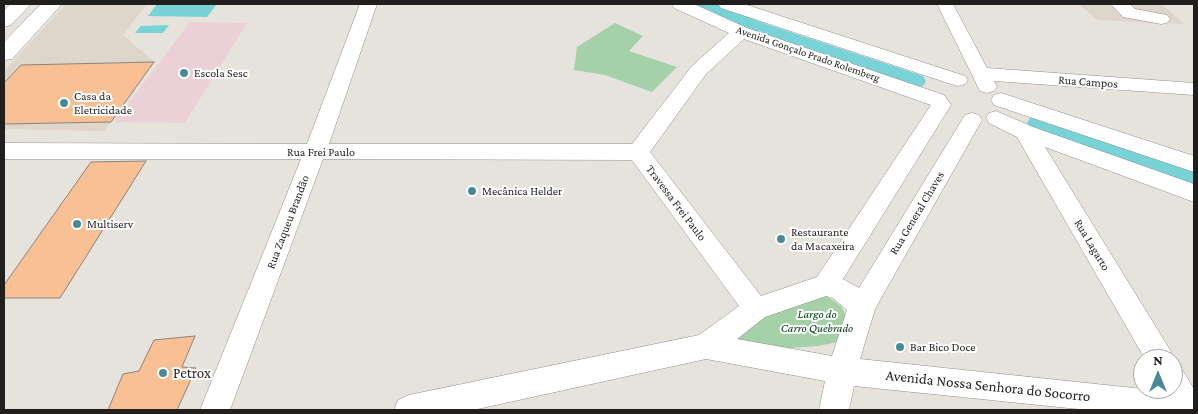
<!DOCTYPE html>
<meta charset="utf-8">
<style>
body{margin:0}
#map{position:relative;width:1198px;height:414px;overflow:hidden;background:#e6e2dc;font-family:"Crimson Pro",serif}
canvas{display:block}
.frame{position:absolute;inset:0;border:5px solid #201f1d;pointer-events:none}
.north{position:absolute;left:1133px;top:349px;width:50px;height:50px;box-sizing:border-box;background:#fff;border:1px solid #a6a5a5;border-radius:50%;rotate:0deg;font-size:14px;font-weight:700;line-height:20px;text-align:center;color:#201f1d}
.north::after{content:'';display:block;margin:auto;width:18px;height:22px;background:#478b99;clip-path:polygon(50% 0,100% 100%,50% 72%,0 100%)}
</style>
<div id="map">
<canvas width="1198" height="414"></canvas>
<div class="frame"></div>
<div class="north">N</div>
</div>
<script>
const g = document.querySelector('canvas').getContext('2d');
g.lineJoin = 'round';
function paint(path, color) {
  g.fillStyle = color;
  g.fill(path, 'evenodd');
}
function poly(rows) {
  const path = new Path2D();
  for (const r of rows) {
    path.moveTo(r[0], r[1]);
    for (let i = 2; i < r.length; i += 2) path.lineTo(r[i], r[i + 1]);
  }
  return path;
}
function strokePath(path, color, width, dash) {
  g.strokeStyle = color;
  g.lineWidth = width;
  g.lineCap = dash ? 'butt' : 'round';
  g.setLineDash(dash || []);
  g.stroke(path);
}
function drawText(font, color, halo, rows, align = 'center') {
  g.font = font + ' "Crimson Pro",serif';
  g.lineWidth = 4;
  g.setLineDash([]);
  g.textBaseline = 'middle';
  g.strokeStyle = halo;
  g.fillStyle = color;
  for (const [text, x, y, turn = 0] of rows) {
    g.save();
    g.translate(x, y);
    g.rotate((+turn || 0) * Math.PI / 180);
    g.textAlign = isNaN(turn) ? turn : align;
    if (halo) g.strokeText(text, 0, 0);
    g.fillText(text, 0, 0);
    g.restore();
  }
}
paint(poly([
 [66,4,147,4,123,35,154,62,104,131,4,129,4,71],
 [1078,4,1162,4,1184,24,1098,20]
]), '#ded6ca');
paint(poly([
 [190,22,247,23,185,123,114,122]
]), '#ebd1d7');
paint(poly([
 [615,23,643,36,629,51,677,67,652,92,605,75,574,70,577,47],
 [813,295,828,297,841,306,845,314,846,326,837,342,818,346,790,348,751,345,731,341,762,318]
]), '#a4d1a8');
paint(poly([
 [157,4,217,4,207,17,148,16],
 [169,25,163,33,135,33,141,26]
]), '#77d3d5');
paint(poly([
 [693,4,717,4,763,23,923,76,926,81,923,86,916,88,909,86,749,31,696,8,693,4],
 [1038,116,1194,170,1194,188,1030,128,1027,123,1030,118,1038,116]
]), '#77d3d5');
const building = poly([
 [154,62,111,122,4,124,4,83,21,65,154,62],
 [146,161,60,298,4,298,4,285,91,162,146,161],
 [195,336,182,367,196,368,177,410,108,410,123,374,139,371,154,340,195,336]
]);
paint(building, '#f9c193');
strokePath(building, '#89837f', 1);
const minor = poly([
 [360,4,377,4,329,144,632,144,692,66,729,33,674,8,672,4,694,4,747,28,944,95,951,105,843,279,859,288,965,115,972,113,979,115,982,120,875,309,860,359,1143,389,1173,389,1173,367,1183,371,1194,389,1194,410,1088,410,854,386,849,410,819,410,825,381,706,359,473,410,394,410,398,400,409,395,699,335,739,306,632,160,323,159,230,410,200,410,301,159,4,159,4,143,307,144,360,4],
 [744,39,931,105,817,277,761,296,650,152,706,74,744,39],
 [826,296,833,298,847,310,832,356,737,339,765,317,826,296],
 [718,4,744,4,965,76,968,80,965,84,958,86,951,84,721,8,718,4],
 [937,4,953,4,987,68,1194,83,1194,95,994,81,997,87,994,91,987,93,980,91,937,4],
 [1111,4,1130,4,1135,9,1167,15,1170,19,1167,23,1161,24,1123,17,1111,4],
 [1001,93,1194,156,1194,172,994,105,991,100,994,95,1001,93],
 [996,111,1033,127,1194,184,1194,202,1045,147,1170,350,1174,359,1173,362,1173,359,1145,359,1017,137,989,123,986,118,989,113,996,111]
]);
const major = poly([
 [10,4,31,4,11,25,4,27,4,10,10,4],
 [41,4,62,4,12,59,4,60,4,42,41,4]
]);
strokePath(minor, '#938f8a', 1);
strokePath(major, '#938f8a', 1);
paint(minor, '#fff');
paint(major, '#fff');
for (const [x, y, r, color] of [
 [184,73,5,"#478b99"],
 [64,103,5,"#478b99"],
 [472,191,5,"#478b99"],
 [77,224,5,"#478b99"],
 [781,239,5,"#478b99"],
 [900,347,5,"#478b99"],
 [163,373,5,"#478b99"]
]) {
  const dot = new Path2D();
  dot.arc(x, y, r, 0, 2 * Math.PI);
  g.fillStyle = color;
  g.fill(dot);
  strokePath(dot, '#fff', 2);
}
drawText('11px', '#201f1d', '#fff', [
 ["Avenida Gonçalo Prado Rolemberg",808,54,19]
]);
drawText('12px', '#201f1d', '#fff', [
 ["Escola Sesc",194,73],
 ["Casa da",74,96],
 ["Eletricidade",74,110],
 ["Mecânica Helder",482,191],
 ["Multiserv",87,224],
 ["Restaurante",791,232],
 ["da Macaxeira",791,246],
 ["Bar Bico Doce",910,347]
], 'left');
drawText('12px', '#201f1d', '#fff', [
 ["Rua Campos",1088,82,4],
 ["Rua Frei Paulo",321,152],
 ["Travessa Frei Paulo",676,203,53],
 ["Rua General Chaves",917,213,-59],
 ["Rua Zaqueu Brandão",288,222,-69],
 ["Rua Lagarto",1092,245,59]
]);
drawText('italic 12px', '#064316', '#fff', [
 ["Largo do",817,314],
 ["Carro Quebrado",817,328]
]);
drawText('15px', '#201f1d', '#fff', [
 ["Petrox",173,373]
], 'left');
drawText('15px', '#201f1d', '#fff', [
 ["Avenida Nossa Senhora do Socorro",988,386,6]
]);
</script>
